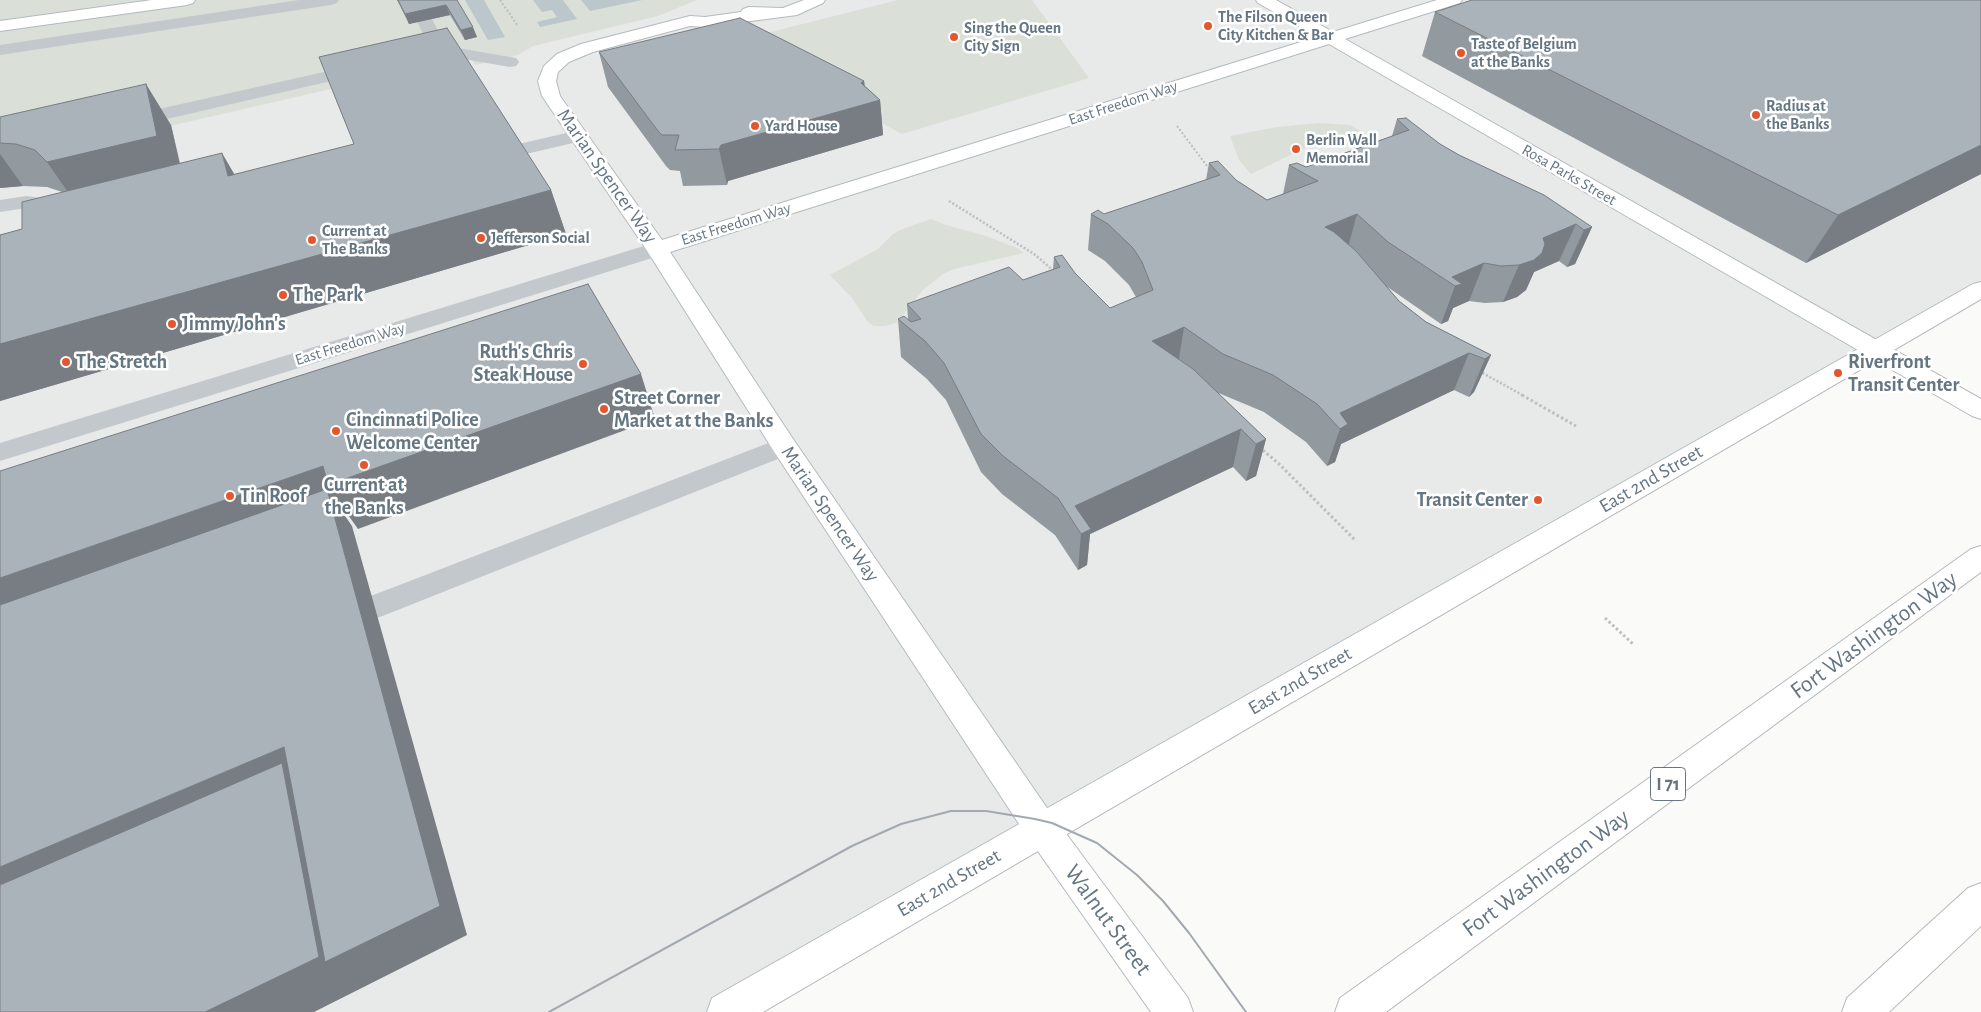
<!DOCTYPE html>
<style>
body{margin:0}
canvas{display:block;background:#fafaf8}
</style>
<canvas width="1981" height="1012"></canvas>
<script>
const g = document.querySelector('canvas').getContext('2d');
g.lineJoin = 'round';
function paint(path, color) {
  g.fillStyle = color;
  g.fill(path, 'evenodd');
}
function poly(rows) {
  const path = new Path2D();
  for (const r of rows) {
    path.moveTo(r[0], r[1]);
    for (let i = 2; i < r.length; i += 2) path.lineTo(r[i], r[i + 1]);
  }
  return path;
}
function strokePath(path, color, width, dash) {
  g.strokeStyle = color;
  g.lineWidth = width;
  g.lineCap = dash ? 'butt' : 'round';
  g.setLineDash(dash || []);
  g.stroke(path);
}
function drawText(font, color, halo, rows, align = 'center') {
  g.font = font + ' "Alegreya Sans",sans-serif';
  g.lineWidth = 5;
  g.setLineDash([]);
  g.textBaseline = 'middle';
  g.strokeStyle = halo;
  g.fillStyle = color;
  for (const [text, x, y, turn = 0] of rows) {
    g.save();
    g.translate(x, y);
    g.rotate((+turn || 0) * Math.PI / 180);
    g.textAlign = isNaN(turn) ? turn : align;
    if (halo) g.strokeText(text, 0, 0);
    g.fillText(text, 0, 0);
    g.restore();
  }
}
paint(poly([
 [187,0,1981,0,1981,289,726,1012,0,1012,0,26]
]), '#e8e9e9');
paint(poly([
 [0,0,697,0,658,16,533,46,518,55,475,65,470,57,0,165],
 [898,0,1032,0,1089,78,902,134,731,42],
 [1319,123,1350,125,1375,139,1353,144,1307,147,1251,174,1239,160,1230,136,1277,127],
 [931,219,946,225,986,236,1017,248,1024,253,954,269,943,274,923,290,896,323,885,326,874,326,868,322,852,298,830,275,878,249,892,235,900,230]
]), '#dadfd7');
paint(poly([
 [465,0,484,0,505,37,488,40],
 [533,0,563,0,577,19,540,27,537,22,557,17,552,10,542,12],
 [581,0,642,0,590,11]
]), '#bbc7cb');
const secondary = poly([
 [152,0,195,0,193,3,187,5,0,31,0,21,152,0],
 [804,0,825,0,823,3,797,15,705,27,690,26,593,52,569,62,558,72,556,81,560,96,662,240,1317,37,1258,3,1256,0,1276,0,1333,32,1437,0,1462,0,1460,3,1345,39,1981,399,1981,419,1972,416,1329,44,670,252,793,439,1047,808,1188,998,1193,1012,1151,1012,1023,830,775,453,646,249,542,96,538,81,544,66,557,54,581,44,690,16,705,17,741,12,743,9,749,7,783,8,804,0]
]);
const primary = poly([
 [1981,282,1981,299,763,1012,707,1012,712,998,1973,284,1981,282]
]);
const highway = poly([
 [1981,546,1981,572,1386,1012,1335,1012,1340,998,1971,549,1981,546],
 [1981,883,1981,926,1889,1012,1842,1012,1847,998,1968,888,1981,883]
]);
strokePath(secondary, '#b3babf', 2);
strokePath(primary, '#b5babe', 2);
strokePath(highway, '#b4b9bd', 2);
strokePath(poly([
 [500,0,518,26],
 [1177,126,1210,170]
]), '#bbbfc2', 2, [2, 2]);
strokePath(poly([
 [949,201,1034,254,1054,271],
 [1479,371,1524,396]
]), '#bbbfc2', 2.5, [2, 2]);
strokePath(poly([
 [1522,395,1576,426],
 [1259,447,1278,463,1356,541],
 [1605,618,1633,644]
]), '#bbbfc2', 3, [2.5, 2.5]);
paint(poly([
 [579,130,586,132,589,136,586,140,513,157,506,155,503,151,506,147,579,130],
 [26,196,50,199,63,205,66,209,63,213,56,215,39,209,26,208,0,212,0,200,26,196],
 [784,437,793,439,797,446,793,453,385,615,374,619,363,615,359,607,363,599,784,437]
]), '#c3c8cc');
paint(poly([
 [299,0,339,0,337,3,331,5,0,55,0,45,299,0],
 [406,0,422,0,446,46,510,57,516,58,519,62,516,66,510,67,440,55,425,58,419,57,416,53,419,49,430,47,406,0],
 [364,63,370,64,373,68,370,72,128,128,121,126,119,122,121,118,128,116,364,63],
 [657,242,665,244,668,249,665,254,0,461,0,443,657,242]
]), '#c3c8cc');
paint(secondary, '#fff');
paint(primary, '#fff');
paint(highway, '#fff');
strokePath(poly([
 [549,1012,852,846,901,824,951,811,986,811,1035,819,1052,823,1097,843,1137,875,1163,901,1189,933,1246,1012]
]), '#a2aab0', 2);
paint(poly([
 [397,0,457,0,477,37,465,40,450,15,409,24],
 [1981,0,1981,174,1806,263,1422,56,1435,12],
 [599,52,864,81,865,86,880,100,883,135,728,181,727,185,683,186,680,171,670,170,666,166,608,87],
 [0,117,171,125,180,163,234,174,551,190,566,234,0,401,0,235,22,229,62,192,47,187,23,186,0,188],
 [1397,119,1459,155,1592,227,1575,264,1567,267,1559,261,1534,272,1526,290,1517,297,1503,302,1485,303,1469,301,1453,308,1448,321,1441,324,1386,286,1399,301,1426,322,1491,355,1474,392,1469,397,1454,390,1341,444,1335,462,1327,466,1306,442,1264,412,1216,392,1266,439,1256,476,1246,481,1233,467,1090,534,1087,565,1078,570,1055,535,1002,494,981,472,946,400,927,379,901,357,898,319,908,319,907,304,1023,280,1053,269,1054,257,1075,273,1110,308,1136,297,1129,285,1105,261,1088,250,1091,214,1104,214,1206,180,1209,163,1267,200,1283,194,1289,165,1306,167,1392,136]
]), '#929a9f');
paint(poly([
 [446,5,450,15,409,24,405,14],
 [473,27,477,37,465,40,461,30],
 [864,81,866,104,880,100,883,135,728,181,727,185,719,149,721,145],
 [146,84,171,125,183,179,77,205,47,162],
 [1981,145,1981,174,1806,263,1838,215],
 [222,153,247,196,228,176],
 [0,154,23,186,0,188],
 [551,190,566,234,0,401,0,344],
 [1357,214,1347,251,1325,227],
 [1576,224,1559,261,1534,272,1526,290,1517,297,1503,302,1519,265,1543,238],
 [1592,227,1575,264,1567,267,1584,230],
 [1484,263,1469,301,1453,308,1448,321,1441,324,1455,286,1452,277],
 [1184,327,1178,365,1152,341],
 [1469,353,1454,390,1341,444,1335,462,1327,466,1340,429,1340,413],
 [1491,355,1474,392,1469,397,1485,359],
 [641,374,655,419,358,529,346,512,343,513,352,526,467,935,314,1012,205,1012,0,918,0,867,284,747,335,516,0,639,0,578,323,466],
 [1241,429,1233,467,1090,534,1087,565,1078,570,1081,534,1075,506],
 [1266,439,1256,476,1246,481,1256,444]
]), '#777d82');
const building = poly([
 [398,0,457,0,473,27,461,30,446,5,405,14,398,0],
 [1472,0,1981,0,1981,145,1838,215,1435,12,1472,0],
 [740,18,864,81,861,83,880,100,721,145,719,149,675,150,679,135,662,135,658,131,599,52,740,18],
 [447,28,551,190,0,344,0,235,22,229,22,202,222,153,228,176,354,144,319,57,447,28],
 [146,84,157,136,47,162,35,150,16,144,0,143,0,117,146,84],
 [1406,118,1440,144,1459,155,1544,195,1592,227,1584,230,1576,224,1543,238,1545,244,1542,253,1534,260,1519,265,1501,266,1484,263,1452,277,1462,284,1455,286,1388,242,1357,214,1325,227,1334,232,1356,251,1399,301,1426,322,1491,355,1485,359,1469,353,1340,413,1348,424,1340,429,1317,404,1273,375,1223,354,1184,327,1169,334,1152,341,1193,369,1266,439,1256,444,1241,429,1075,506,1091,529,1081,534,1058,498,1003,456,981,434,944,363,925,341,898,319,904,316,911,322,921,319,907,304,1009,267,1023,280,1060,267,1054,257,1062,255,1075,273,1110,308,1153,290,1142,262,1133,248,1108,224,1091,214,1098,210,1104,214,1220,175,1209,163,1218,161,1236,180,1267,200,1318,181,1289,165,1297,163,1306,167,1409,130,1397,119,1406,118],
 [588,284,641,374,328,485,323,466,0,578,0,471,588,284],
 [327,489,440,906,325,962,284,747,0,867,0,605,327,489],
 [282,763,319,957,205,1012,0,1012,0,885,282,763]
]);
paint(building, '#aab3b9');
strokePath(building, '#777d82', 1);
for (const [x, y, r, color] of [
 [1208,26,5,"#e4572e"],
 [954,37,5,"#e4572e"],
 [1461,53,5,"#e4572e"],
 [1756,115,5,"#e4572e"],
 [755,126,5,"#e4572e"],
 [1296,149,5,"#e4572e"],
 [481,238,5,"#e4572e"],
 [312,240,5,"#e4572e"],
 [283,295,5,"#e4572e"],
 [172,324,5,"#e4572e"],
 [66,362,5,"#e4572e"],
 [583,364,5,"#e4572e"],
 [1838,373,5,"#e4572e"],
 [604,409,5,"#e4572e"],
 [336,431,5,"#e4572e"],
 [364,465,5,"#e4572e"],
 [230,496,5,"#e4572e"],
 [1538,500,5,"#e4572e"]
]) {
  const dot = new Path2D();
  dot.arc(x, y, r, 0, 2 * Math.PI);
  g.fillStyle = color;
  g.fill(dot);
  strokePath(dot, '#fff', 2);
}
drawText('bold 16px', '#657683', '#fff', [
 ["The Filson Queen",1218,17],
 ["City Kitchen & Bar",1218,35],
 ["Sing the Queen",964,28],
 ["City Sign",964,46],
 ["Taste of Belgium",1471,44],
 ["at the Banks",1471,62],
 ["Radius at",1766,106],
 ["the Banks",1766,124],
 ["Yard House",765,126],
 ["Berlin Wall",1306,140],
 ["Memorial",1306,158],
 ["Current at",322,231],
 ["The Banks",322,249],
 ["Jefferson Social",491,238]
], 'left');
drawText('16px', '#657683', '#fff', [
 ["East Freedom Way",1123,103,-18],
 ["Rosa Parks Street",1569,175,30],
 ["East Freedom Way",736,224,-17],
 ["East Freedom Way",350,344,-17]
]);
for (const [x, y, w] of [
 [1668,784,35]
]) {
  const box = new Path2D();
  box.roundRect(x - w / 2, y - 16.5, w, 33, 4);
  g.fillStyle = '#fff';
  g.fill(box);
  strokePath(box, '#657683', 1);
}
drawText('bold 19px', '#657683', null, [
 ["I 71",1668,784]
]);
drawText('20px', '#657683', '#fff', [
 ["Marian Spencer Way",607,176,55],
 ["East 2nd Street",1651,479,-30],
 ["Marian Spencer Way",830,514,56],
 ["East 2nd Street",1300,681,-30],
 ["East 2nd Street",949,883,-30]
]);
drawText('bold 20px', '#657683', '#fff', [
 ["The Park",293,295],
 ["Jimmy John's",182,324],
 ["Ruth's Chris",573,352,"right"],
 ["Steak House",573,375,"right"],
 ["The Stretch",76,362],
 ["Riverfront",1848,362],
 ["Transit Center",1848,385],
 ["Street Corner",614,398],
 ["Market at the Banks",614,421],
 ["Cincinnati Police",346,420],
 ["Welcome Center",346,443],
 ["Current at",364,485,"center"],
 ["the Banks",364,508,"center"],
 ["Tin Roof",240,496],
 ["Transit Center",1528,500,"right"]
], 'left');
drawText('24px', '#657683', '#fff', [
 ["Fort Washington Way",1874,635,-36],
 ["Fort Washington Way",1546,873,-36],
 ["Walnut Street",1108,920,54]
]);
</script>
